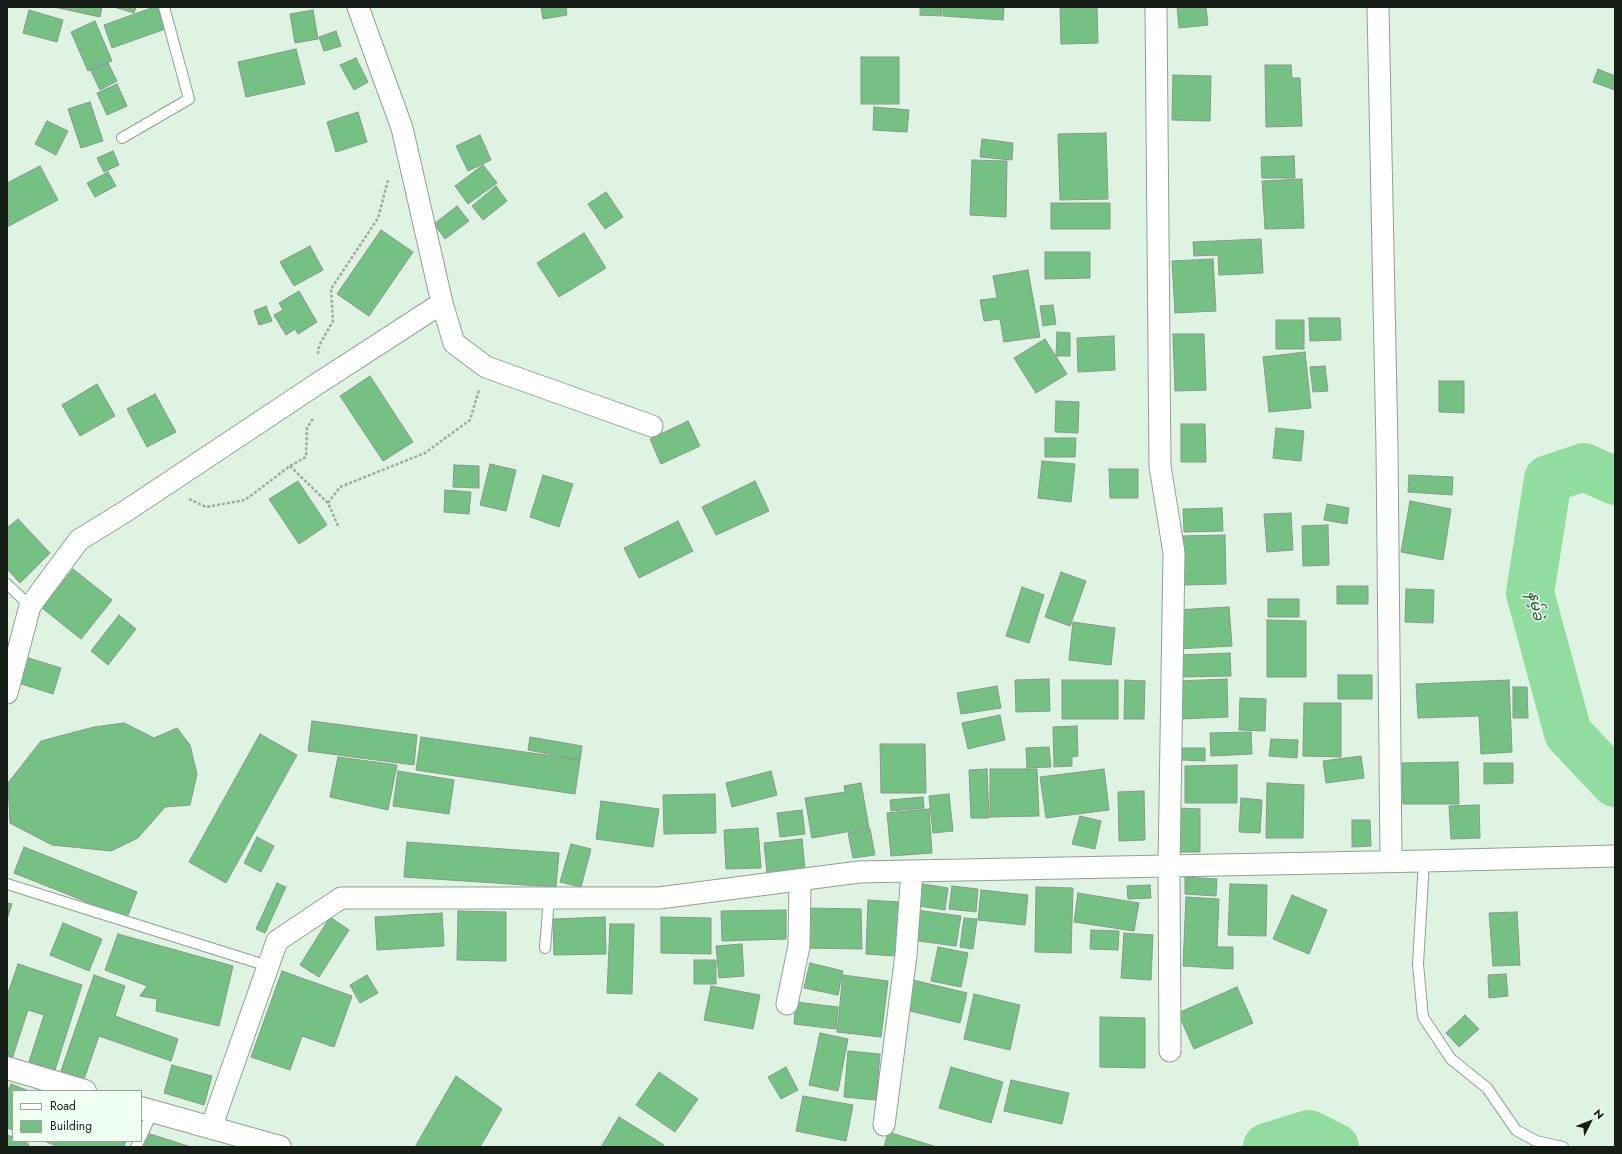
<!DOCTYPE html>
<meta charset="utf-8">
<style>
body{margin:0}
#map{position:relative;width:1622px;height:1154px;overflow:hidden;background:#dff3e2;font-family:Jost,sans-serif}
canvas{display:block}
.frame{position:absolute;inset:0;border:8px solid #161d17;pointer-events:none}
.legend{position:absolute;left:12px;top:1090px;width:130px;height:52px;box-sizing:border-box;background:#effff1;border:1px solid #98a59a;margin:0;padding:5px 7px;list-style:none;font-size:12px;color:#161d17}
.legend li{display:flex;align-items:center;gap:8px;height:20px}
.legend b{width:20px;border:1px solid #98a59a}
.north{position:absolute;left:1570px;top:1102px;width:40px;height:40px;-webkit-text-stroke:3px #effff1;paint-order:stroke;rotate:48deg;font-size:11px;font-weight:700;line-height:16px;text-align:center;color:#161d17}
.north::after{content:'';display:block;margin:auto;width:14px;height:18px;background:#161d17;clip-path:polygon(50% 0,100% 100%,50% 72%,0 100%)}
</style>
<div id="map">
<canvas width="1622" height="1154"></canvas>
<div class="frame"></div>
<ul class="legend">
<li><b style="height:5px;background:#fff"></b>Road</li>
<li><b style="height:11px;background:#75c184"></b>Building</li>
</ul>
<div class="north">N</div>
</div>
<script>
const g = document.querySelector('canvas').getContext('2d');
g.lineJoin = 'round';
function poly(rows) {
  const path = new Path2D();
  for (const r of rows) {
    path.moveTo(r[0], r[1]);
    for (let i = 2; i < r.length; i += 2) path.lineTo(r[i], r[i + 1]);
  }
  return path;
}
function strokePath(path, color, width, dash) {
  g.strokeStyle = color;
  g.lineWidth = width;
  g.lineCap = dash ? 'butt' : 'round';
  g.setLineDash(dash || []);
  g.stroke(path);
}
function paint(path, color) {
  g.fillStyle = color;
  g.fill(path, 'evenodd');
}
function drawText(font, color, halo, rows, align = 'center') {
  g.font = font + ' Jost,"Noto Sans Myanmar",sans-serif';
  g.lineWidth = 3;
  g.setLineDash([]);
  g.textBaseline = 'middle';
  g.strokeStyle = halo;
  g.fillStyle = color;
  for (const [text, x, y, turn = 0] of rows) {
    g.save();
    g.translate(x, y);
    g.rotate((+turn || 0) * Math.PI / 180);
    g.textAlign = isNaN(turn) ? turn : align;
    if (halo) g.strokeText(text, 0, 0);
    g.fillText(text, 0, 0);
    g.restore();
  }
}
strokePath(poly([
 [1615,481,1584,467,1548,479,1530,593,1568,733,1615,783],
 [1267,1147,1309,1134,1335,1147]
]), '#90dd9f', 48);
const building = poly([
 [54,7,102,7,100,17,54,7],
 [114,7,136,7,134,13,114,7],
 [154,7,157,7,165,29,112,48,104,25,154,7],
 [541,7,566,7,567,15,543,19,541,7],
 [920,7,942,7,941,16,920,15,920,7],
 [943,7,1004,7,1003,20,943,16,943,7],
 [1060,7,1097,7,1098,43,1061,44,1060,7],
 [1177,7,1206,7,1208,25,1179,28,1177,7],
 [29,10,63,20,57,42,23,33,29,10],
 [313,10,318,39,295,43,290,14,313,10],
 [95,21,112,61,88,71,71,32,95,21],
 [336,31,341,46,324,51,319,37,336,31],
 [296,49,305,84,246,97,238,62,296,49],
 [861,57,899,57,899,104,861,104,861,57],
 [356,58,368,82,354,90,340,65,356,58],
 [108,63,117,81,100,90,91,71,108,63],
 [1265,65,1291,65,1292,78,1300,78,1302,126,1266,127,1265,65],
 [1598,69,1615,76,1615,90,1593,82,1598,69],
 [1173,75,1211,76,1210,121,1172,120,1173,75],
 [117,84,127,106,107,115,97,93,117,84],
 [90,102,103,141,81,148,68,109,90,102],
 [874,107,909,110,907,132,873,130,874,107],
 [358,112,367,142,336,152,327,122,358,112],
 [47,121,68,131,56,155,35,144,47,121],
 [1106,133,1108,199,1060,200,1058,134,1106,133],
 [480,135,491,160,468,171,456,146,480,135],
 [982,139,1013,143,1012,160,980,157,982,139],
 [113,151,119,165,104,172,97,158,113,151],
 [1294,156,1295,178,1262,178,1261,157,1294,156],
 [972,160,1007,161,1006,217,970,215,972,160],
 [483,165,497,183,468,204,455,186,483,165],
 [40,166,58,200,7,227,7,183,40,166],
 [108,172,116,186,95,197,87,183,108,172],
 [1302,179,1304,228,1265,229,1262,181,1302,179],
 [496,186,507,201,483,220,472,206,496,186],
 [606,192,623,217,605,229,588,204,606,192],
 [1051,203,1110,203,1110,229,1051,229,1051,203],
 [457,206,469,221,445,239,434,224,457,206],
 [381,230,413,252,369,316,337,294,381,230],
 [584,233,606,268,559,297,537,263,584,233],
 [1261,239,1263,273,1219,275,1218,255,1194,256,1193,242,1261,239],
 [310,246,323,270,294,286,280,262,310,246],
 [1045,252,1090,252,1090,278,1045,279,1045,252],
 [1213,259,1216,311,1175,313,1172,261,1213,259],
 [1028,270,1040,337,1004,342,1000,319,984,321,980,300,997,298,993,276,1028,270],
 [299,291,317,322,298,334,295,329,286,335,274,315,283,310,279,303,299,291],
 [1053,305,1056,324,1043,326,1040,306,1053,305],
 [266,306,272,321,259,325,254,311,266,306],
 [1309,318,1340,318,1341,340,1310,341,1309,318],
 [1276,320,1304,320,1304,349,1276,349,1276,320],
 [1057,332,1070,333,1070,356,1056,356,1057,332],
 [1173,334,1204,334,1206,390,1175,391,1173,334],
 [1114,336,1115,370,1078,372,1077,338,1114,336],
 [1045,339,1067,374,1036,393,1014,358,1045,339],
 [1305,352,1311,408,1269,412,1263,357,1305,352],
 [1325,366,1328,391,1313,392,1310,367,1325,366],
 [370,376,413,442,383,461,340,396,370,376],
 [1439,381,1464,381,1464,413,1439,412,1439,381],
 [97,384,115,416,80,436,62,405,97,384],
 [155,394,176,432,147,447,127,409,155,394],
 [1056,401,1079,402,1078,433,1055,432,1056,401],
 [688,421,700,446,661,464,650,439,688,421],
 [1181,424,1205,424,1206,462,1181,462,1181,424],
 [1276,428,1304,431,1301,461,1273,458,1276,428],
 [1045,438,1076,438,1075,457,1045,457,1045,438],
 [1042,461,1075,464,1071,502,1038,498,1042,461],
 [490,464,516,470,506,511,480,505,490,464],
 [454,465,479,466,479,488,453,487,454,465],
 [1109,469,1138,469,1138,498,1110,498,1109,469],
 [543,475,573,484,559,527,530,517,543,475],
 [1409,475,1453,477,1452,495,1408,492,1409,475],
 [298,481,327,525,299,544,269,499,298,481],
 [755,481,769,511,716,535,702,507,755,481],
 [445,490,471,492,469,514,444,512,445,490],
 [1410,501,1451,509,1443,560,1401,552,1410,501],
 [1327,504,1349,508,1347,524,1324,520,1327,504],
 [1222,508,1223,531,1184,532,1183,509,1222,508],
 [1291,513,1293,550,1267,552,1264,514,1291,513],
 [18,519,50,553,20,583,7,569,7,528,18,519],
 [678,521,693,551,639,578,624,548,678,521],
 [1328,525,1329,565,1303,566,1302,526,1328,525],
 [1225,535,1226,584,1184,585,1183,536,1225,535],
 [73,569,112,600,81,639,42,608,73,569],
 [1061,572,1086,581,1070,626,1045,617,1061,572],
 [1337,586,1368,586,1368,604,1337,604,1337,586],
 [1022,587,1044,595,1029,643,1006,636,1022,587],
 [1406,589,1434,590,1433,623,1405,622,1406,589],
 [1268,599,1299,599,1299,617,1268,617,1268,599],
 [1229,607,1232,646,1177,649,1175,610,1229,607],
 [119,615,136,629,108,665,91,651,119,615],
 [1267,620,1306,621,1306,677,1267,677,1267,620],
 [1073,622,1115,628,1111,665,1069,660,1073,622],
 [1230,653,1231,676,1179,677,1178,655,1230,653],
 [19,655,61,668,53,694,12,681,19,655],
 [1338,675,1372,675,1372,699,1338,699,1338,675],
 [1049,679,1050,711,1016,712,1015,680,1049,679],
 [1227,679,1228,717,1180,719,1178,681,1227,679],
 [1062,680,1118,680,1118,719,1062,719,1062,680],
 [1125,680,1145,681,1144,719,1124,719,1125,680],
 [1509,680,1512,752,1481,754,1479,716,1418,718,1416,684,1509,680],
 [997,686,1001,708,961,714,957,693,997,686],
 [1513,687,1527,687,1528,718,1513,718,1513,687],
 [1240,698,1266,699,1265,731,1239,730,1240,698],
 [1304,703,1341,703,1341,757,1303,756,1304,703],
 [1000,715,1005,740,968,749,962,723,1000,715],
 [312,721,417,735,414,765,308,751,312,721],
 [124,723,154,738,177,728,190,745,197,774,190,805,165,807,138,838,111,851,52,845,10,823,8,783,41,741,94,727,124,723],
 [1077,726,1078,756,1072,757,1072,766,1054,767,1053,727,1077,726],
 [1251,732,1252,754,1211,756,1210,733,1251,732],
 [260,734,297,755,226,883,189,862,260,734],
 [421,737,580,760,575,794,416,770,421,737],
 [530,737,582,746,580,760,528,750,530,737],
 [1271,739,1298,740,1297,758,1269,756,1271,739],
 [880,744,925,744,926,793,881,793,880,744],
 [1049,747,1051,767,1027,768,1026,748,1049,747],
 [1182,748,1205,748,1205,761,1182,760,1182,748],
 [1361,756,1364,778,1326,783,1323,761,1361,756],
 [338,757,397,765,388,810,330,797,338,757],
 [1458,762,1459,804,1403,804,1402,763,1458,762],
 [1484,763,1513,763,1513,783,1484,784,1484,763],
 [1237,765,1237,803,1185,803,1185,766,1237,765],
 [987,769,989,818,971,818,969,770,987,769],
 [990,769,1037,769,1039,816,990,817,990,769],
 [1104,769,1109,810,1046,818,1040,777,1104,769],
 [398,771,454,780,449,814,393,806,398,771],
 [771,771,777,795,732,807,726,783,771,771],
 [861,783,869,828,812,838,805,798,845,792,844,786,861,783],
 [1267,783,1304,785,1303,838,1266,838,1267,783],
 [1144,791,1145,840,1119,841,1118,792,1144,791],
 [715,794,716,833,664,834,663,795,715,794],
 [949,794,953,831,933,833,929,796,949,794],
 [923,797,924,808,891,811,890,800,923,797],
 [1241,798,1262,800,1260,833,1239,832,1241,798],
 [601,801,659,809,653,847,596,839,601,801],
 [1479,805,1480,838,1451,839,1449,806,1479,805],
 [1178,808,1200,809,1200,852,1177,852,1178,808],
 [929,809,932,853,891,856,887,813,929,809],
 [802,810,805,834,780,837,777,813,802,810],
 [1080,816,1101,821,1095,849,1072,844,1080,816],
 [1352,820,1370,820,1371,846,1352,847,1352,820],
 [758,828,761,868,726,869,724,830,758,828],
 [870,829,875,855,853,858,848,833,870,829],
 [257,837,274,846,261,872,244,863,257,837],
 [802,839,805,869,767,873,764,843,802,839],
 [407,842,559,853,556,887,404,877,407,842],
 [571,844,591,849,581,887,560,882,571,844],
 [24,847,137,892,127,918,14,873,24,847],
 [1185,877,1217,879,1216,896,1185,894,1185,877],
 [277,883,286,887,265,933,256,929,277,883],
 [917,883,948,888,945,910,913,905,917,883],
 [1230,884,1267,885,1266,936,1228,935,1230,884],
 [1150,885,1151,898,1128,899,1127,886,1150,885],
 [952,886,978,889,976,912,949,909,952,886],
 [1036,887,1073,888,1071,953,1035,952,1036,887],
 [981,890,1028,895,1025,925,978,920,981,890],
 [1078,893,1139,903,1134,931,1074,922,1078,893],
 [1292,895,1327,910,1309,954,1273,939,1292,895],
 [1186,897,1219,899,1217,947,1233,947,1233,969,1183,966,1186,897],
 [868,900,899,902,896,956,866,954,868,900],
 [7,903,12,904,7,919,7,903],
 [805,908,861,909,862,949,805,948,805,908],
 [786,910,786,939,722,941,721,911,786,910],
 [916,910,961,916,956,946,911,940,916,910],
 [458,911,506,912,506,961,457,960,458,911],
 [1517,912,1520,965,1493,966,1489,913,1517,912],
 [442,913,444,946,377,950,375,917,442,913],
 [330,917,349,930,319,977,300,965,330,917],
 [605,917,606,954,554,955,553,919,605,917],
 [661,917,711,918,711,954,661,953,661,917],
 [964,918,977,919,973,949,960,947,964,918],
 [63,923,102,939,89,971,50,955,63,923],
 [610,924,634,924,632,994,607,993,610,924],
 [1091,930,1119,931,1118,950,1090,949,1091,930],
 [1124,933,1153,935,1151,980,1121,978,1124,933],
 [118,934,233,966,219,1026,156,1011,157,999,140,996,147,986,105,970,118,934],
 [742,944,744,976,719,978,716,946,742,944],
 [938,947,968,953,961,987,931,981,938,947],
 [694,960,716,960,716,984,694,984,694,960],
 [810,963,843,971,838,995,804,988,810,963],
 [18,964,82,985,55,1070,29,1062,44,1015,28,1010,12,1059,7,1058,7,996,18,964],
 [282,971,352,996,334,1047,302,1036,290,1070,251,1057,282,971],
 [1506,974,1508,996,1489,998,1488,975,1506,974],
 [94,975,125,986,115,1016,178,1039,171,1061,99,1036,84,1079,61,1071,94,975],
 [367,975,378,993,360,1003,350,985,367,975],
 [843,975,888,981,881,1037,837,1032,843,975],
 [913,980,967,993,960,1023,906,1010,913,980],
 [711,986,760,995,753,1029,704,1020,711,986],
 [1237,987,1253,1023,1194,1049,1178,1013,1237,987],
 [974,994,1020,1005,1010,1050,964,1039,974,994],
 [796,1002,838,1007,836,1029,794,1024,796,1002],
 [1465,1015,1479,1029,1459,1047,1446,1033,1465,1015],
 [1100,1017,1145,1018,1145,1068,1100,1067,1100,1017],
 [820,1033,848,1039,838,1091,809,1085,820,1033],
 [848,1051,880,1054,876,1100,844,1097,848,1051],
 [172,1065,212,1076,204,1105,164,1093,172,1065],
 [786,1067,798,1090,781,1099,768,1077,786,1067],
 [951,1067,1003,1082,991,1123,939,1108,951,1067],
 [659,1072,698,1099,675,1132,636,1105,659,1072],
 [456,1076,502,1109,480,1147,415,1147,456,1076],
 [1011,1080,1069,1093,1062,1124,1004,1111,1011,1080],
 [11,1084,29,1091,13,1091,13,1130,7,1128,7,1092,11,1084],
 [803,1096,853,1105,846,1141,796,1131,803,1096],
 [619,1117,664,1145,662,1147,601,1147,619,1117],
 [888,1132,937,1147,884,1147,888,1132],
 [150,1134,191,1147,143,1147,150,1134],
 [7,1135,13,1137,13,1141,23,1141,29,1144,28,1147,7,1147,7,1135],
 [44,1141,126,1141,124,1147,59,1147,44,1141]
]);
paint(building, '#75c184');
strokePath(building, '#87998a', 1);
const lane = poly([
 [122,138,189,99,164,7],
 [7,584,30,606],
 [1424,861,1418,964,1423,1017,1451,1059,1487,1088,1516,1130,1536,1141,1563,1147],
 [7,884,268,966],
 [545,948,549,898],
 [141,1137,153,1111],
 [136,1147,139,1141]
]);
const street = poly([
 [358,7,402,128,442,303,454,343,486,367,652,426],
 [1156,7,1160,466,1174,553,1169,865,1170,1051],
 [1378,7,1387,447,1391,860],
 [7,693,30,606,79,540,126,511,314,386,442,303],
 [787,1004,799,946,800,880],
 [884,1125,906,955,912,871],
 [211,1128,277,941,341,898,659,898,859,872,1424,861,1615,856]
]);
const secondary = poly([
 [7,1068,85,1091],
 [141,1108,280,1147]
]);
strokePath(lane, '#8fa192', 12);
strokePath(street, '#8fa192', 23);
strokePath(secondary, '#8fa192', 24);
strokePath(poly([
 [318,354,319,346,333,321,331,289,378,218,388,180],
 [290,466,328,503,339,528],
 [189,499,206,507,245,500,290,466,306,457,307,428,314,417],
 [328,503,340,487,425,453,470,420,479,390]
]), '#9dad9f', 2.5, [3, 2]);
strokePath(lane, '#fff', 10);
strokePath(street, '#fff', 21);
strokePath(secondary, '#fff', 22);
drawText('italic 15px', '#1c522a', '#effff1', [
 ["နမ့်ခဲ",1535,606,79]
]);
</script>
